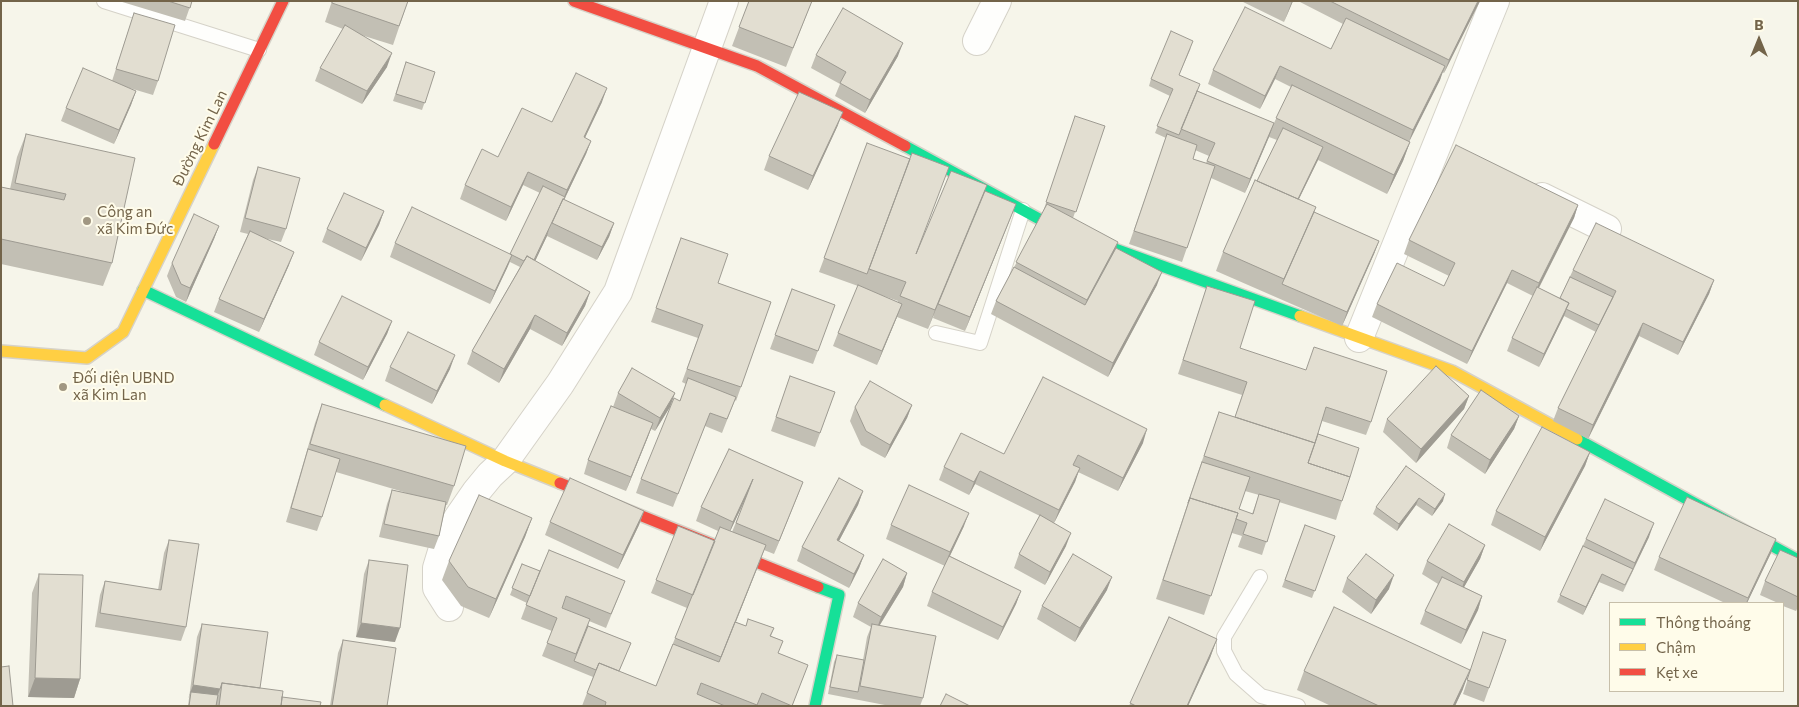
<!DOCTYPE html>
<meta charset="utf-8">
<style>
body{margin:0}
#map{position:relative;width:1799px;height:707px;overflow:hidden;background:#f6f5ea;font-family:Commissioner,sans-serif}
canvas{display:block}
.frame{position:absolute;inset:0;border:2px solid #73644a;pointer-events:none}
.legend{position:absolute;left:1609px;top:602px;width:175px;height:90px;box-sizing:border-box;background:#fffcea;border:1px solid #c7bfaa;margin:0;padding:6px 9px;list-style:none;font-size:15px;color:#73644a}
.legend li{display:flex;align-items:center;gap:10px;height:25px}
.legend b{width:25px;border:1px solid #c7bfaa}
.north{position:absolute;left:1734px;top:15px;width:50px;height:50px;-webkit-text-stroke:4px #fffcea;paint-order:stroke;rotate:0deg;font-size:14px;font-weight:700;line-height:20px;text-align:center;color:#73644a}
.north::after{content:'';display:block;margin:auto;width:18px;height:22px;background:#73644a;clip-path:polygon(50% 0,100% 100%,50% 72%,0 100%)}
</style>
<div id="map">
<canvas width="1799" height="707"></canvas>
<div class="frame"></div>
<ul class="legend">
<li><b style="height:6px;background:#16e098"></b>Thông thoáng</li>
<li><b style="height:6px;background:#ffcf43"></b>Chậm</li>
<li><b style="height:6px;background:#f24e42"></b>Kẹt xe</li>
</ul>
<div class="north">B</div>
</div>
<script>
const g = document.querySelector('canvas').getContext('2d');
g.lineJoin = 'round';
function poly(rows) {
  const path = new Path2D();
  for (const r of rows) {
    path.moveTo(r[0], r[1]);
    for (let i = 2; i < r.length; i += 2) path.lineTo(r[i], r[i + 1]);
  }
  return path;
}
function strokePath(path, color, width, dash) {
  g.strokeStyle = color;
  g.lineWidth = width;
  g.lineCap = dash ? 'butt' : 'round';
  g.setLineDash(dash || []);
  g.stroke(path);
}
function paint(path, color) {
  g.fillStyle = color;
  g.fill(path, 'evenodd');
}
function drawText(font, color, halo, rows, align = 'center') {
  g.font = font + ' Commissioner,sans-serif';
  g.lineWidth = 4;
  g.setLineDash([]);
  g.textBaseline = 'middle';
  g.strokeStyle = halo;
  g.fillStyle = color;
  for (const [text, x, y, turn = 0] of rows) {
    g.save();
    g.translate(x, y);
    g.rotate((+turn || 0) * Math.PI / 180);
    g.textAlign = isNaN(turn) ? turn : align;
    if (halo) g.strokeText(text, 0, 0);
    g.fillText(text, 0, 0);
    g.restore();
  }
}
const lane = poly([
 [104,1,259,50],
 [936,333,980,343,1023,210],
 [1260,577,1224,637,1224,651,1236,674,1261,696,1298,706]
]);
const street = poly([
 [977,41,997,1],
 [1542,197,1607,229],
 [1359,338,1495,1],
 [449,607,437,588,437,568,444,545,458,518,476,492,490,475,505,461,560,384,618,292,724,1]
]);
const fast = poly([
 [905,146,1054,227,1300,316],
 [143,290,385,405],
 [1577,439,1798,560],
 [815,706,839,595,818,587]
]);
const slow = poly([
 [1300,316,1452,371,1577,439],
 [1,351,87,358,123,332,214,144],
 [385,405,505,461,560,483]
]);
const jam = poly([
 [574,1,757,66,905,146],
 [214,144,283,1],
 [560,483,818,587]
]);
strokePath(lane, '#d5d2c8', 16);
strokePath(street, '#d5d2c8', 30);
strokePath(fast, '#d6d2c8', 14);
strokePath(slow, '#d6d2c8', 14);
strokePath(jam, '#d6d2c8', 14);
strokePath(lane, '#fefefc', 14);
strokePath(street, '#fefefc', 28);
strokePath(fast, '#16e098', 11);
strokePath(slow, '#ffcf43', 11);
strokePath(jam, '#f24e42', 11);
paint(poly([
 [119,1,192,1,185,21],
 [332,1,408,1,393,45,361,35,387,67,362,104,315,81,320,68,343,29,325,22],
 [749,1,812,1,786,67,732,46],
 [1241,1,1293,1,1284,22],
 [1300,1,1480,1,1444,73,1442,72,1440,80,1409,141,1410,142,1403,161,1387,194,1318,160,1299,199,1316,207,1314,212,1379,241,1374,254,1342,326,1216,271,1223,252,1277,140,1269,137,1245,193,1211,178,1182,262,1129,244,1166,138,1155,133,1170,96,1149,86,1151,79,1191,48,1179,75,1198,91,1274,123,1291,87,1275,79,1260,109,1208,84,1213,70,1331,49,1343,24,1300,2],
 [1195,150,1209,156,1206,163,1193,159],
 [134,13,158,81,153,95,126,87,136,91,131,105,114,144,61,121,66,108,112,81],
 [816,55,898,56,865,113,835,96,840,84,811,68],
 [406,62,435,72,422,110,393,101],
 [602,102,585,138,591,141,586,154,564,200,614,223,609,237,597,260,547,236,535,261,590,292,585,306,562,346,530,329,499,383,467,364,472,351,520,267,510,262,490,304,390,257,395,243,510,254,540,193,523,185,506,221,460,199,465,185,498,157,552,122],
 [838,125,808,190,764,170,769,156],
 [1105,126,1073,218,1116,248,1157,285,1108,377,991,314,996,301,1042,215,1070,130],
 [26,134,112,263,103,286,1,264,1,187,10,189,17,157],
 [867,143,918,251,984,191,1016,204,965,331,933,318,934,314,928,329,897,317,877,365,833,346,838,333,858,286,819,272],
 [881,295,898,301,898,302],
 [258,167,286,229,281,242,263,238,289,265,259,332,214,312,219,299,248,234,240,232,253,180],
 [1578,205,1574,218,1539,288,1560,298,1573,270,1714,280,1709,294,1678,355,1639,336,1588,439,1553,421,1558,408,1596,332,1564,316,1539,367,1507,351,1512,338,1533,296,1507,283,1467,364,1372,317,1377,304,1444,286,1449,276,1404,254,1409,240],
 [384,211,379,225,361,261,322,242,327,229],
 [219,226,214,239,186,302,176,297,167,276,172,263],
 [681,238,718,283,771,302,736,401,735,400,722,433,705,426,673,507,636,493,641,479,680,401,686,384,682,382,698,338,651,322],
 [1207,286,1240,348,1371,422,1366,435,1322,421,1318,434,1342,501,1336,520,1279,502,1262,555,1238,547,1242,536,1232,533,1204,615,1156,599,1197,475,1219,412,1235,417,1242,395,1178,374],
 [1245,491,1259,495,1252,514,1239,509],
 [792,289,835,305,813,364,770,349],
 [392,321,387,334,363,380,314,355,319,342],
 [390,367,450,369,432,404,385,381],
 [790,376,835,392,815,447,771,431],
 [618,393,675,393,670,407,655,431,651,429,626,491,584,474,588,460,616,409,613,407],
 [1469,396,1464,409,1416,463,1383,432,1387,419],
 [322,404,454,486,447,505,446,505,439,536,434,549,379,537,387,504,392,490,407,493,336,472,322,517,317,531,286,522,315,423],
 [912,405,907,418,885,458,861,445,850,421,855,407],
 [1519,416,1514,429,1485,474,1447,448,1451,435],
 [1143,443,1118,491,1078,472,1075,482,1054,523,1066,546,1045,585,1014,568,1019,554,1040,516,975,484,969,495,939,480,944,467,1004,454],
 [729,449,803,482,774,554,764,550,736,622,746,626,748,619,774,628,771,636,783,641,778,653,808,665,792,706,582,706,593,677,542,656,552,631,521,619,527,603,510,595,522,564,540,571,549,550,625,581,606,628,589,621,588,626,631,643,619,671,656,686,687,608,651,593,678,526,715,541,718,531,696,521,701,507],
 [746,498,732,532,730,531],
 [1590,452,1585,466,1540,551,1491,525,1496,511],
 [1406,466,1443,501,1432,516,1416,505,1397,531,1373,514,1376,507],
 [863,491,858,505,839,541,864,555,859,568,849,588,797,561,802,547],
 [644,511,639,525,618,569,545,535,550,522],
 [532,518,525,537,489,618,461,606,442,580,449,561],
 [891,525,964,526,950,556,1021,591,1016,604,998,640,927,606,932,592,945,566,886,539],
 [1305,525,1335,536,1312,598,1282,587],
 [1649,537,1623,592,1599,582,1583,615,1557,602,1586,539],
 [169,540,186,627,181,641,95,627,100,595,105,581,158,590,164,553],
 [1485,545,1480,559,1464,587,1482,596,1478,610,1461,644,1420,624,1425,611,1438,584,1422,574,1427,561],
 [1771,553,1747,603,1725,603,1654,570,1659,557],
 [1798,558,1798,607,1796,611,1783,606,1783,603,1778,603,1760,595,1765,581],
 [369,560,395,642,356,637,364,574],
 [907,573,903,587,880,625,923,698,920,706,890,706,828,694,834,662,837,655,863,660,867,637,871,627,853,617,858,603],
 [39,574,80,679,74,698,28,697,32,593],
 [1347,578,1389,589,1371,614,1342,592],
 [1107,590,1075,642,1037,619,1042,606],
 [1169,617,1217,639,1210,658,1188,706,1129,706],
 [202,624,260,688,282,697,320,706,188,706,197,637],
 [1483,632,1506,640,1484,702,1463,694],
 [343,640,387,706,330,706,338,653],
 [1304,671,1463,689,1455,706,1331,706,1297,690]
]), '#c2bfb4');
paint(poly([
 [1292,1,1293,1,1284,22],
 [1478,1,1480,1,1444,73,1449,60],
 [903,43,898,56,865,113,870,100],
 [392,53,387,67,362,104,367,91],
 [1280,66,1275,79,1260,109,1265,96],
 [1445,66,1440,80,1408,144,1413,130],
 [607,88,602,102,579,150,584,137],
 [136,91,131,105,114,144,119,130],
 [843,112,838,125,808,190,813,176],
 [1274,123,1269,137,1245,193,1250,179],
 [591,141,586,154,553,223,567,190],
 [1410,142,1403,161,1387,194,1394,175],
 [1323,147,1318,160,1290,217,1295,204],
 [528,172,523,185,506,221,511,207],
 [980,204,938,304,928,329,935,310],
 [1016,204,1011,217,965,331,970,317],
 [1578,205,1574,218,1534,297,1539,283],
 [384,211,379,225,361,261,366,248],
 [614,223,609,237,597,260,602,247],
 [219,226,214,239,186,302,190,288],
 [549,229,547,236,530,272,532,265],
 [1379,241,1374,254,1342,326,1347,312],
 [1118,242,1112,261,1080,319,1087,300],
 [294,252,289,265,259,332,264,319],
 [512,255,507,268,490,304,495,291],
 [1512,270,1507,283,1467,364,1472,351],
 [1162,272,1157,285,1108,377,1113,363],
 [1714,280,1709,294,1678,355,1683,342],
 [590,292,585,306,562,346,567,333],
 [1569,303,1564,316,1539,367,1544,354],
 [902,304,897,317,877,365,882,351],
 [535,315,530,329,499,383,504,369],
 [392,321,387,334,363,380,368,367],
 [1643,323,1639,336,1588,439,1593,425],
 [455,355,450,369,432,404,437,391],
 [675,393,670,407,655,431,660,418],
 [1469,396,1464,409,1416,463,1421,449],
 [912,405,907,418,885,458,890,445],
 [1519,416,1514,429,1485,474,1490,460],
 [653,423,648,437,626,491,631,477],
 [1147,429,1143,443,1118,491,1123,478],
 [1590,452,1585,466,1540,551,1545,537],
 [1080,468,1075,482,1054,523,1059,510],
 [980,471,975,484,969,495,974,482],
 [753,479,748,493,728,536,733,522],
 [803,482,798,495,774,554,779,541],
 [863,491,858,505,832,554,837,540],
 [1445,494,1443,501,1432,516,1435,509],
 [1419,498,1416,505,1397,531,1399,524],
 [644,511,639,525,618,569,623,555],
 [969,513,964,526,945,566,950,552],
 [532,518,525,537,489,618,496,599],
 [1654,523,1649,537,1630,576,1635,563],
 [1071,533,1066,546,1045,585,1050,572],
 [1776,539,1771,553,1747,603,1746,603],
 [766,545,759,564,714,676,721,657],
 [1485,545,1480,559,1459,596,1464,582],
 [864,555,859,568,849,588,854,574],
 [907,573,903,587,876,631,881,617],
 [1602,574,1599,582,1583,615,1586,607],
 [1394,575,1389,589,1371,614,1376,600],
 [1112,577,1107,590,1075,642,1080,628],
 [1021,591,1016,604,998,640,1003,627],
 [1482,596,1478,610,1461,644,1466,630],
 [361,623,400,628,395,642,356,637],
 [1217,639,1210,658,1188,706,1187,706],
 [1470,670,1463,689,1455,706,1453,706],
 [35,678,80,679,74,698,28,697],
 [193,685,220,689,215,702,191,692,188,699]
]), '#9e9b92');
const building = poly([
 [168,1,192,1,190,8,168,1],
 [332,1,408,1,399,26,332,3,332,1],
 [749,1,812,1,793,48,739,27,749,1],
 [1330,1,1478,1,1449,60,1330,1],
 [1245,7,1331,49,1346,18,1445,66,1413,130,1280,66,1265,96,1213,70,1245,7],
 [843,8,903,43,870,100,840,83,846,72,816,55,843,8],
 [134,13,175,25,158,81,116,69,134,13],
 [345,25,392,53,367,91,320,68,345,25],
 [1171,31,1193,41,1179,75,1200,84,1179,135,1157,126,1173,89,1151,79,1171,31],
 [406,62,435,72,425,103,396,94,406,62],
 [83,68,136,91,119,130,66,108,83,68],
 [576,73,607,88,584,137,591,141,567,190,528,172,511,207,465,185,482,149,498,157,522,108,552,122,576,73],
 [1292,85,1410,142,1394,175,1276,118,1292,85],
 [1197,91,1274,123,1250,179,1207,161,1215,143,1181,129,1197,91],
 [799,92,843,112,813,176,769,156,799,92],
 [1075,116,1105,126,1076,212,1046,202,1075,116],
 [1283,128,1323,147,1298,199,1257,181,1283,128],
 [26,134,135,158,112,263,1,239,1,187,64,200,66,194,15,183,26,134],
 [1167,134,1197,145,1193,159,1215,166,1187,248,1134,231,1167,134],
 [867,143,910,159,867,274,824,258,867,143],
 [1456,145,1578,205,1539,283,1512,270,1472,351,1377,304,1397,263,1444,286,1455,263,1409,240,1456,145],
 [912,153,949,167,916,254,951,171,987,185,935,310,900,296,906,282,869,269,912,153],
 [258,167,300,178,286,229,245,218,258,167],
 [1255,180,1316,207,1284,279,1223,252,1255,180],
 [543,186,565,197,564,199,563,199,534,260,527,256,524,261,510,254,543,186],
 [985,191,1016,204,970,317,938,304,985,191],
 [344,193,384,211,366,248,327,229,344,193],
 [563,199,614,223,602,247,552,223,563,199],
 [1047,204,1118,242,1087,300,1016,262,1047,204],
 [412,207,512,255,495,291,395,243,412,207],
 [1314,212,1379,241,1347,312,1282,284,1314,212],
 [194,214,219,226,190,288,181,284,172,263,194,214],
 [1596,223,1714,280,1683,342,1643,323,1593,425,1558,408,1616,291,1573,270,1596,223],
 [250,231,294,252,264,319,219,299,250,231],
 [681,238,728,254,718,283,771,302,741,387,687,369,703,325,656,308,681,238],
 [1116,248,1162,272,1113,363,996,301,1014,267,1085,305,1116,248],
 [527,256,590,292,567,333,535,315,504,369,472,351,527,256],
 [1570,277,1613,297,1599,325,1566,309,1569,303,1560,298,1570,277],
 [858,285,902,304,882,351,838,333,858,285],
 [1207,286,1255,301,1240,348,1306,370,1314,347,1387,371,1371,422,1326,407,1315,443,1235,417,1247,382,1183,360,1207,286],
 [1537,287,1569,303,1544,354,1512,338,1537,287],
 [792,289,835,305,818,351,775,335,792,289],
 [342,296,392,321,368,367,319,342,342,296],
 [408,332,455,355,437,391,390,367,408,332],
 [1436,366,1469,396,1421,449,1387,419,1436,366],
 [632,368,675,393,660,418,618,393,632,368],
 [790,376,835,392,820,433,776,417,790,376],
 [1043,377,1147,429,1123,478,1078,455,1073,465,1080,468,1059,510,980,471,974,482,944,467,961,433,1004,454,1043,377],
 [688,378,736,397,727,419,710,413,678,494,641,479,674,398,680,401,688,378],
 [870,381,912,405,890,445,866,431,855,407,870,381],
 [1481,390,1519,416,1490,460,1451,435,1481,390],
 [322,404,466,446,454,486,310,444,322,404],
 [611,406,653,423,631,477,588,460,611,406],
 [1219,412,1315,443,1308,463,1350,477,1342,501,1204,456,1219,412],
 [1542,427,1590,452,1545,537,1496,511,1542,427],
 [1318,434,1359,448,1350,477,1308,463,1318,434],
 [308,449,340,459,322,517,291,508,308,449],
 [729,449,803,482,779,541,736,523,753,479,733,522,701,507,729,449],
 [1202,462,1250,477,1239,509,1253,514,1259,494,1280,500,1267,542,1243,534,1247,523,1236,519,1238,513,1190,498,1188,503,1202,462],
 [1406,466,1445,494,1435,509,1419,498,1399,524,1376,507,1406,466],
 [570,478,644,511,623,555,550,522,570,478],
 [839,478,863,491,837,540,864,555,854,574,802,547,839,478],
 [909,485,969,513,950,552,891,525,909,485],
 [392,490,446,502,439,536,384,524,392,490],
 [479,495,532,518,496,599,468,587,449,561,479,495],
 [1687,497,1776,539,1748,598,1659,557,1687,497],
 [1190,498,1238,513,1211,596,1163,580,1190,498],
 [1605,499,1654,523,1635,563,1586,539,1605,499],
 [1040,515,1071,533,1050,572,1019,554,1040,515],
 [1449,524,1485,545,1464,582,1427,561,1449,524],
 [1305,525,1335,536,1315,591,1285,580,1305,525],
 [678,526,715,541,693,595,656,580,678,526],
 [720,527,766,545,721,657,675,638,720,527],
 [169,540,199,544,186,627,100,613,105,581,161,590,169,540],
 [1583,546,1633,569,1625,585,1602,574,1586,607,1560,595,1583,546],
 [549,550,625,581,611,614,566,596,562,608,590,619,576,654,547,643,557,618,526,605,549,550],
 [1780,550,1798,558,1798,597,1765,581,1780,550],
 [1073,554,1112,577,1080,628,1042,606,1073,554],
 [1366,554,1394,575,1376,600,1347,578,1366,554],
 [949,556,1021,591,1003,627,932,592,949,556],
 [883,559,907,573,881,617,858,603,883,559],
 [369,560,408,565,400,628,361,623,369,560],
 [522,564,540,571,530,596,512,588,522,564],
 [39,574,83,575,80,679,35,678,39,574],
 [1442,577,1482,596,1466,630,1425,611,1442,577],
 [1334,607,1470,670,1453,706,1379,706,1304,671,1334,607],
 [1169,617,1217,639,1187,706,1136,706,1130,703,1169,617],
 [748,619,774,628,770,636,783,641,778,653,808,665,792,706,762,693,757,705,701,683,697,694,725,706,605,706,606,702,587,693,599,663,656,686,673,644,719,662,735,622,746,626,748,619],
 [202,624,268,632,260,688,222,683,220,689,193,685,202,624],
 [872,624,936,636,923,698,860,686,872,624],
 [588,626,631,643,619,671,599,663,596,670,574,661,588,626],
 [1483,632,1506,640,1489,688,1467,680,1483,632],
 [343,640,396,648,387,706,332,706,343,640],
 [837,655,864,660,858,692,830,687,837,655],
 [9,666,13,706,1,706,1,667,9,666],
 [222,683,283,691,281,706,219,706,222,683],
 [191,692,218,695,216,706,189,706,191,692],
 [946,694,970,706,940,706,946,694],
 [282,697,321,702,320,706,281,706,282,697]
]);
paint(building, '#e2ded1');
strokePath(building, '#9e9b92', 1);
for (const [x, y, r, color] of [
 [87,221,5,"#a19782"],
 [63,387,5,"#a19782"]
]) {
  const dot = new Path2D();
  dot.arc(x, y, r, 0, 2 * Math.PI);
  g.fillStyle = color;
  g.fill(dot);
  strokePath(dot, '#fffcea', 2);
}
drawText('15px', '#73644a', '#fffcea', [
 ["Đường Kim Lan",200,138,-64]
]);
drawText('15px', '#73644a', '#fffcea', [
 ["Công an",97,212],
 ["xã Kim Đức",97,229],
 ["Đối diện UBND",73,378],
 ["xã Kim Lan",73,395]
], 'left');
</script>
